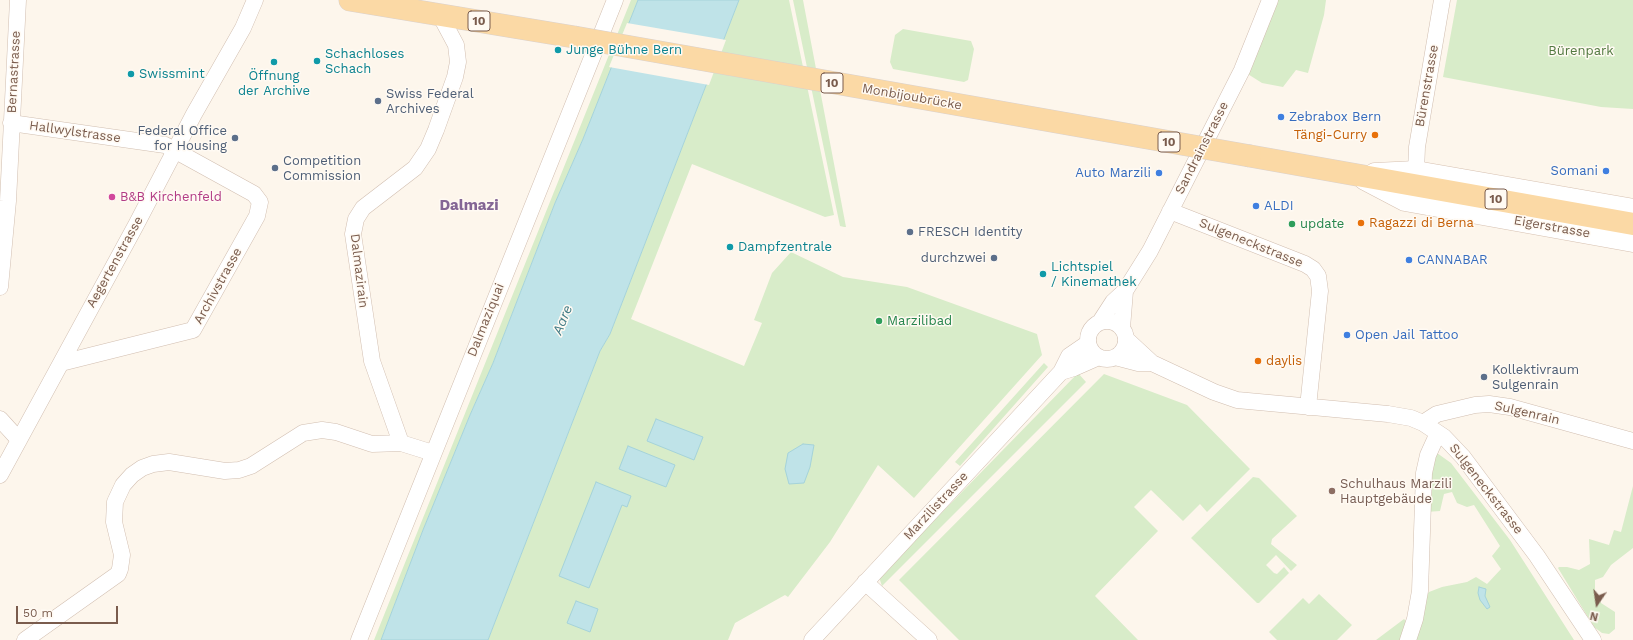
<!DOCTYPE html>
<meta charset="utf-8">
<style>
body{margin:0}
#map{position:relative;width:1633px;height:640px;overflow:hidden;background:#fdf6ec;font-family:"Work Sans",sans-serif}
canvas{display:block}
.north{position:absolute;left:1577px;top:584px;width:40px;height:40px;-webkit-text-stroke:3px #fffaf3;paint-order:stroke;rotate:193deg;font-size:11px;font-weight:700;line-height:16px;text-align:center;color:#7a5c4d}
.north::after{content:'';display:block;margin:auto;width:14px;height:18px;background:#7a5c4d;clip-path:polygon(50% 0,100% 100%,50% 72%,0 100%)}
.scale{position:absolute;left:16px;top:606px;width:102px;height:18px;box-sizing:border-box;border:2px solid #7a5c4d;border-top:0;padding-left:5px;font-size:12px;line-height:14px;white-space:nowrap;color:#7a5c4d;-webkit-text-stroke:3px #fffaf3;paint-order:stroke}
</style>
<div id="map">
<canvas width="1633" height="640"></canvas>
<div class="north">N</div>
<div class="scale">50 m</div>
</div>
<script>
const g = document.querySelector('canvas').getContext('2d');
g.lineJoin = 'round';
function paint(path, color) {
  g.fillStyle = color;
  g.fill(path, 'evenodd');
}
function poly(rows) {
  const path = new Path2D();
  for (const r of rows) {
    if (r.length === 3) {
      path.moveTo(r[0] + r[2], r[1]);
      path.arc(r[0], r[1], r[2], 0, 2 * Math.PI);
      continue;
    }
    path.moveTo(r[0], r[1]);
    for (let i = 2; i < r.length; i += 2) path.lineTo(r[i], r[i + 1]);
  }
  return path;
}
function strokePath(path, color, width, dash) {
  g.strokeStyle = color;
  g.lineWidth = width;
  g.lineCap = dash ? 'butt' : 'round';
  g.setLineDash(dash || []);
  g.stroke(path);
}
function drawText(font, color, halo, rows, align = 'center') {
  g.font = font + ' "Work Sans",sans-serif';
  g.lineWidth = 3;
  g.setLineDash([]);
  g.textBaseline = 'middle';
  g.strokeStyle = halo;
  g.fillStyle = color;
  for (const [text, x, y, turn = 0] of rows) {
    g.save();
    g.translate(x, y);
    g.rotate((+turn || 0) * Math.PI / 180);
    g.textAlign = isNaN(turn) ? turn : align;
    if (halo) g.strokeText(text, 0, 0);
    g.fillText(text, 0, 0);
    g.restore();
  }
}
paint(poly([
 [631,0,638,0,583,139,555,203,493,363,470,415,423,530,381,640,374,640],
 [739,0,789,0,834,215,825,217,692,164,631,319,744,366,762,323,754,320,772,273,791,252,843,277,907,287,1037,334,1042,355,914,498,878,465,830,542,788,597,785,595,735,623,728,640,488,640,600,351,610,334],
 [793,0,803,0,846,227,844,227,840,226],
 [1272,0,1326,0,1324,15,1308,73,1296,70,1283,87,1262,83,1243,71],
 [1457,0,1633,0,1633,109,1601,107,1443,77],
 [903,29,971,41,974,49,968,80,964,82,893,69,890,62,895,35],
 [1044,363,1048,367,960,466,955,462],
 [1078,373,1086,382,882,586,879,577],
 [1104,374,1187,405,1250,469,1207,512,1200,504,1183,521,1151,490,1134,507,1158,531,1095,596,1138,640,959,640,899,580],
 [1437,453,1451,463,1510,540,1574,640,1412,640,1423,601,1429,592,1442,587,1467,582,1476,577,1487,584,1501,569,1492,556,1500,546,1474,505,1467,507,1457,503,1452,492,1444,494,1440,511,1426,512,1428,471],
 [1253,477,1259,478,1297,516,1272,539,1271,544,1297,565,1291,571,1276,555,1266,565,1274,573,1277,574,1284,567,1289,573,1259,603,1257,603,1191,538],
 [1633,486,1633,548,1611,565,1603,577,1595,580,1595,594,1601,603,1615,612,1615,629,1609,634,1602,633,1594,627,1558,568,1559,567,1567,567,1579,570,1590,564,1589,539,1609,545,1614,530,1621,532],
 [1319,594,1352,625,1337,640,1277,640,1269,632,1303,598,1309,604],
 [1404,619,1407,622,1403,640,1376,640]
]), '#d8ecc9');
const water = poly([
 [638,0,739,0,610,334,600,351,488,640,381,640,423,530,470,415,493,363,555,203,583,139,638,0],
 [656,419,703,437,694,460,647,441,656,419],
 [803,444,814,445,810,467,804,483,789,484,785,469,788,453,803,444],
 [628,446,675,465,666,487,619,469,628,446],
 [596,482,631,496,627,507,622,505,589,588,559,576,596,482],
 [1479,587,1486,589,1485,596,1490,607,1487,609,1480,600,1478,593,1479,587],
 [576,601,598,609,590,632,567,623,576,601]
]);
paint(water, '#bfe3e8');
strokePath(water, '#a5d3da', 1);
paint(poly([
 [627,23,726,40,709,85,609,67]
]), '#fdf6ec');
const street = poly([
 [11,123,165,145,254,194,260,202,257,216,193,330,61,363],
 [1416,172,1417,147,1442,0],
 [1170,211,1305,264,1313,269,1318,276,1320,291,1308,407],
 [0,287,8,201,18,0],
 [1107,340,19],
 [1100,322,1113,302,1125,291,1150,251,1242,70,1270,0],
 [1122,328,1125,291],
 [1126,339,1152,363,1214,392,1237,400,1388,414,1411,418,1423,423,1444,437,1463,457,1537,556,1593,640],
 [1115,357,1138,363,1152,363],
 [1061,372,1074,368,1099,357],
 [0,419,19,440],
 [1423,423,1437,414,1475,405,1489,404,1510,407,1633,441],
 [401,443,372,361,353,234,356,219,363,208,415,168,428,149,436,130,455,77,458,62,456,45,440,15],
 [0,475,136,225,194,114,243,28,255,0],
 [865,582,929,640],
 [25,640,118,574,120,569,122,555,114,522,115,502,123,485,132,475,142,468,153,464,169,462,225,471,239,470,251,466,303,433,322,430,336,432,372,444,401,443,433,453],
 [359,640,615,0],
 [812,640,1061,372,1069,356,1088,343],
 [1408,640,1415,619,1420,591,1424,473,1428,455,1438,433]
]);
const secondary = poly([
 [1375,174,1416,172,1633,210],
 [1365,179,1405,200,1633,241]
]);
const primary = poly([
 [350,0,574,37],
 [1250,156,1633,224]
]);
strokePath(street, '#d1beb0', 17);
strokePath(secondary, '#d6c0b0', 23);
strokePath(primary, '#dad1cd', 23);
strokePath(street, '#fff', 16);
strokePath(secondary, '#fff', 22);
strokePath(primary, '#fbd9a5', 22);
const primaryBridge = poly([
 [574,37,1250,156]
]);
strokePath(primaryBridge, '#dad1cd', 23, []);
strokePath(primaryBridge, '#fbd9a5', 22);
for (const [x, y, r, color] of [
 [558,50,4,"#0f9aa8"],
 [317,61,4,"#0f9aa8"],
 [274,62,4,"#0f9aa8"],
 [131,74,4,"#0f9aa8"],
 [378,101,4,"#5c6f8a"],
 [1281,117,4,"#3f7fe0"],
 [1375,135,4,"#e8710a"],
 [235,138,4,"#5c6f8a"],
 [275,168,4,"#5c6f8a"],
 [1606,171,4,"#3f7fe0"],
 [1159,173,4,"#3f7fe0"],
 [112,197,4,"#d1479c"],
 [1256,206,4,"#3f7fe0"],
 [1361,223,4,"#e8710a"],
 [1292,224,4,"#2e9e5b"],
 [910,232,4,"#5c6f8a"],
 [730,247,4,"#0f9aa8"],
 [994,258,4,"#5c6f8a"],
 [1409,260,4,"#3f7fe0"],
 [1043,274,4,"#0f9aa8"],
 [879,321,4,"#2e9e5b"],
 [1347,335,4,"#3f7fe0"],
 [1258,361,4,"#e8710a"],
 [1484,377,4,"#5c6f8a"],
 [1332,491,4,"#8d6e63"]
]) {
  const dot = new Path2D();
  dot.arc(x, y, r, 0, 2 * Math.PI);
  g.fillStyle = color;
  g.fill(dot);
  strokePath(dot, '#fffaf3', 1.5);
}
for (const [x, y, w] of [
 [479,21,22],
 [832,83,22],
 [1169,142,22],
 [1496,199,22]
]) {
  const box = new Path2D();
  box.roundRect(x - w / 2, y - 10, w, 20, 3);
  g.fillStyle = '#fffaf3';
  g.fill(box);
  strokePath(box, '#7a5c4d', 1);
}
drawText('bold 12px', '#7a5c4d', null, [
 ["10",479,21],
 ["10",832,83],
 ["10",1169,142],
 ["10",1496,199]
]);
drawText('13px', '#0d838f', '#fffaf3', [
 ["Junge Bühne Bern",566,50],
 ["Schachloses",325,54],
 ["Schach",325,69],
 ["Swissmint",139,74],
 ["Öffnung",274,76,"center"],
 ["der Archive",274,91,"center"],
 ["Dampfzentrale",738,247],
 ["Lichtspiel",1051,267],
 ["/ Kinemathek",1051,282]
], 'left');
drawText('13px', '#537a41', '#fffaf3', [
 ["Bürenpark",1581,51]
]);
drawText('13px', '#7a5c4d', '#fffaf3', [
 ["Bernastrasse",14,72,-87],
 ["Bürenstrasse",1427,86,-80],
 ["Monbijoubrücke",912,97,10],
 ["Hallwylstrasse",75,132,8],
 ["Sandrainstrasse",1202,148,-63],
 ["Eigerstrasse",1552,227,10],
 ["Sulgeneckstrasse",1251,243,22],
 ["Aegertenstrasse",115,262,-61],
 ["Dalmazirain",359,271,83],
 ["Archivstrasse",218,286,-61],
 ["Dalmaziquai",486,320,-68],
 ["Sulgenrain",1527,413,13],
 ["Sulgeneckstrasse",1486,489,52],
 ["Marzilistrasse",936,506,-47]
]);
drawText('13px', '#4e5e75', '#fffaf3', [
 ["Swiss Federal",386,94],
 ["Archives",386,109],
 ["Federal Office",227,131,"right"],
 ["for Housing",227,146,"right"],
 ["Competition",283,161],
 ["Commission",283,176],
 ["FRESCH Identity",918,232],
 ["durchzwei",986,258,"right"],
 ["Kollektivraum",1492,370],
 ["Sulgenrain",1492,385]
], 'left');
drawText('13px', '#366cbe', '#fffaf3', [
 ["Zebrabox Bern",1289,117],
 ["Somani",1598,171,"right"],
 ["Auto Marzili",1151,173,"right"],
 ["ALDI",1264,206],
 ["CANNABAR",1417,260],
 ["Open Jail Tattoo",1355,335]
], 'left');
drawText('13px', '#c56008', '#fffaf3', [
 ["Tängi-Curry",1367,135,"right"],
 ["Ragazzi di Berna",1369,223],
 ["daylis",1266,361]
], 'left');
drawText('13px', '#b23c85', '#fffaf3', [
 ["B&B Kirchenfeld",120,197]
], 'left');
drawText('13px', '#27864d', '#fffaf3', [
 ["update",1300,224],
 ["Marzilibad",887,321]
], 'left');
drawText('13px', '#785e54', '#fffaf3', [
 ["Schulhaus Marzili",1340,484],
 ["Hauptgebäude",1340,499]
], 'left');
drawText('italic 14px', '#437c86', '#fffaf3', [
 ["Aare",563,320,-68]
]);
drawText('bold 15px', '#846695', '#fffaf3', [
 ["Dalmazi",469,206]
]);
</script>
